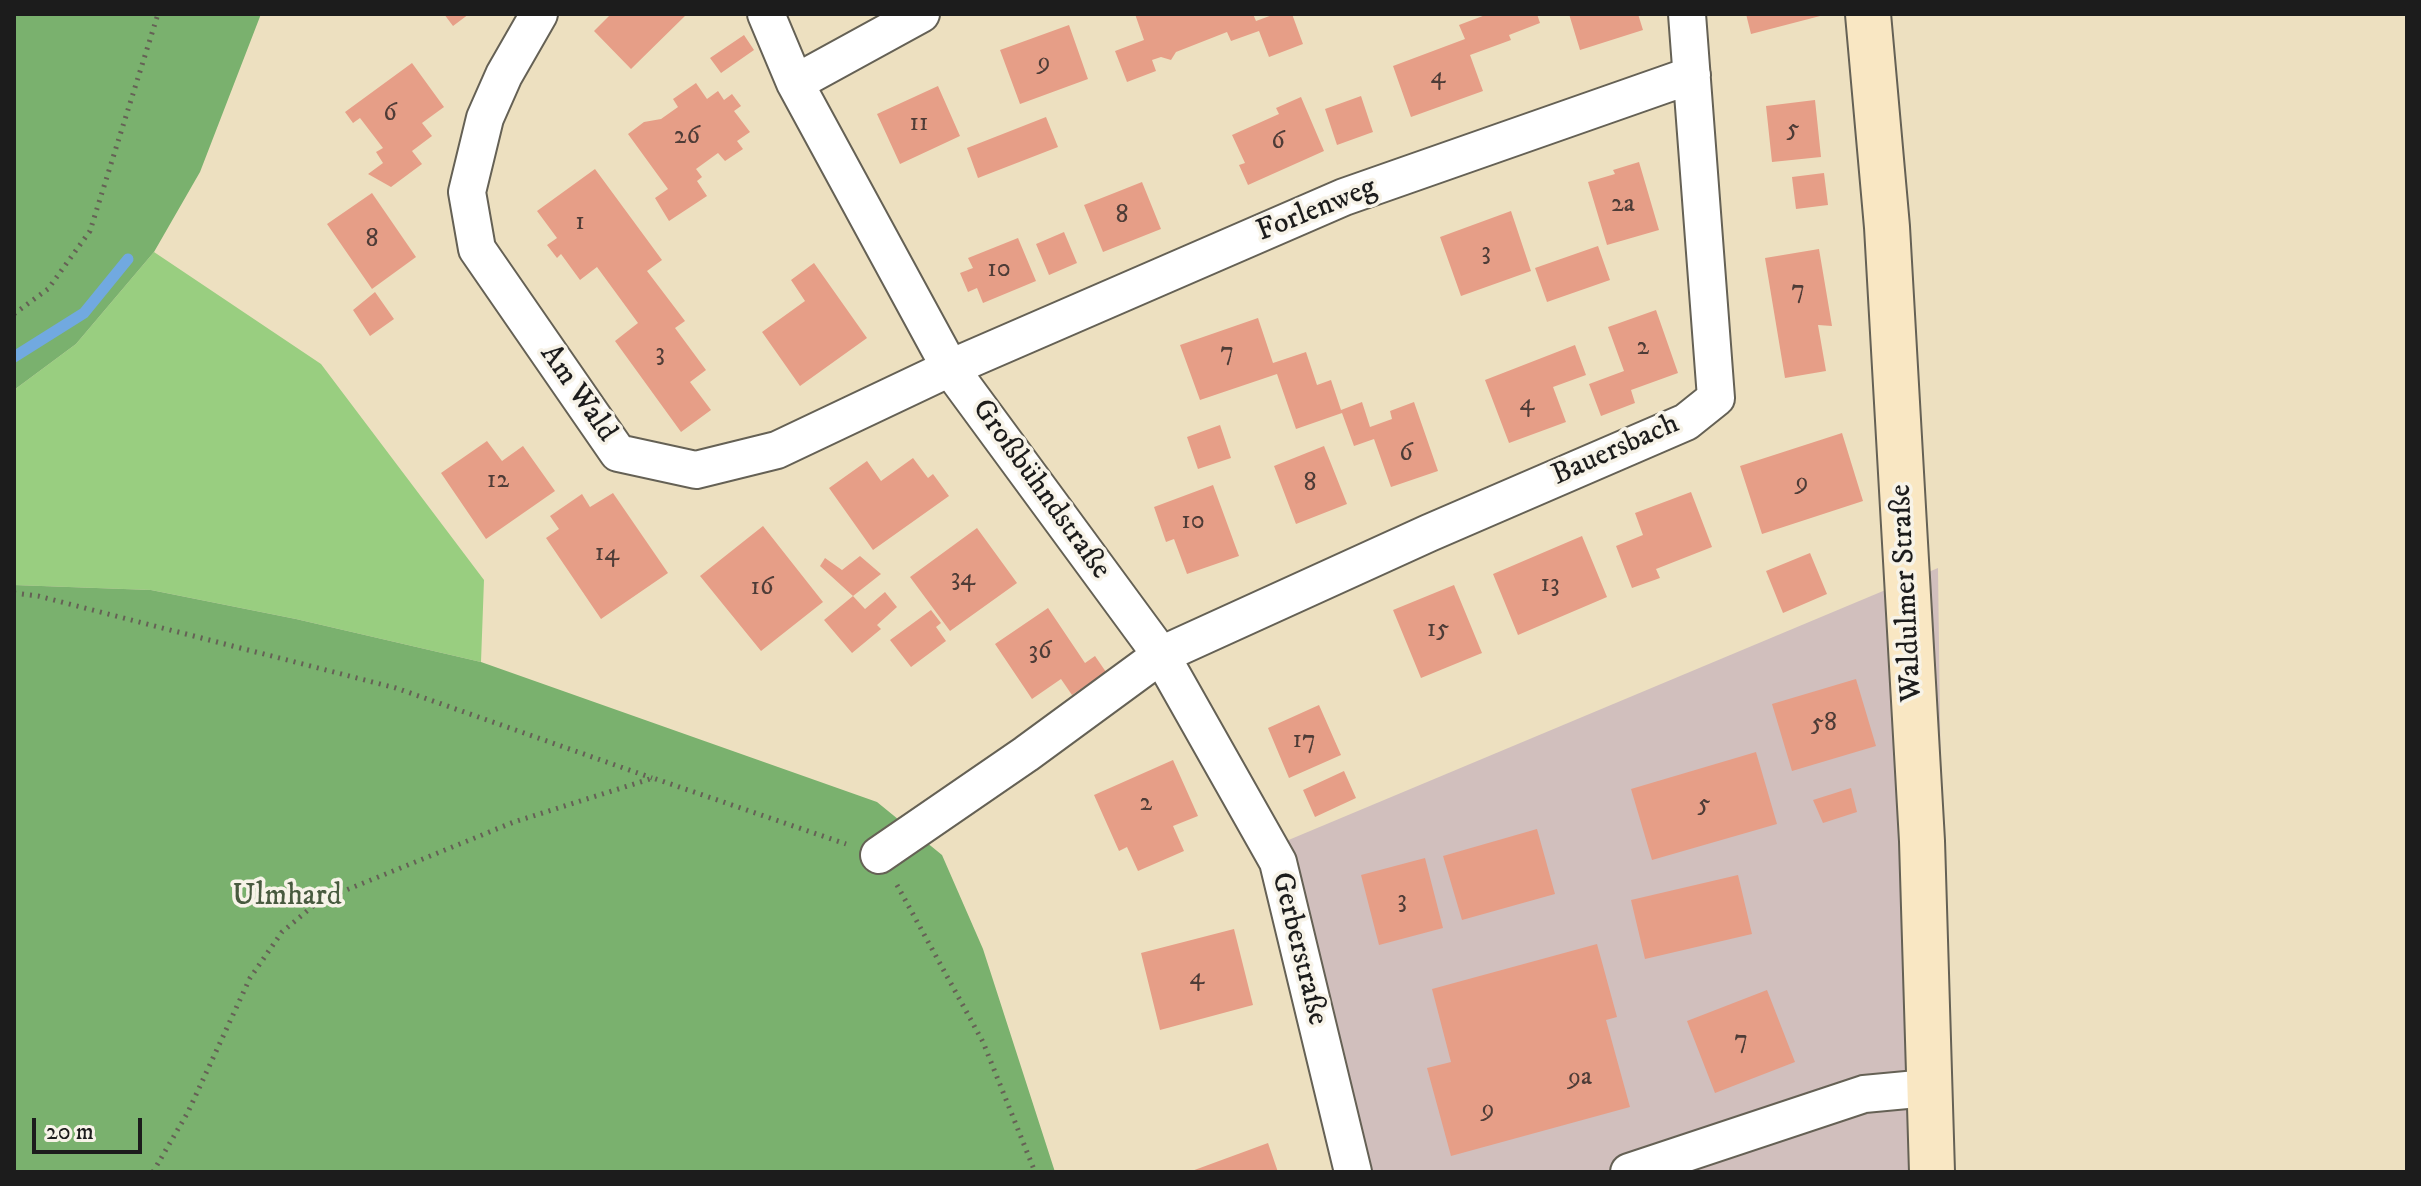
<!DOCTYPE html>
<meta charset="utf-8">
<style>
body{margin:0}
#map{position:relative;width:2421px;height:1186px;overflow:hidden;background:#ede0c0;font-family:"IM FELL DW Pica",serif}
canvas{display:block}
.frame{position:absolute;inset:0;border:16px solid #1c1c1c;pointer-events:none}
.scale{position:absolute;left:32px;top:1118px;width:110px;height:36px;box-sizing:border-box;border:4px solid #1c1c1c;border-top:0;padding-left:10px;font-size:24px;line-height:28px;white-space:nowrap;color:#1c1c1c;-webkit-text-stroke:6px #f7f3e8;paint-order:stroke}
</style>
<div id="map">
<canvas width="2421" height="1186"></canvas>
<div class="frame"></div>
<div class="scale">20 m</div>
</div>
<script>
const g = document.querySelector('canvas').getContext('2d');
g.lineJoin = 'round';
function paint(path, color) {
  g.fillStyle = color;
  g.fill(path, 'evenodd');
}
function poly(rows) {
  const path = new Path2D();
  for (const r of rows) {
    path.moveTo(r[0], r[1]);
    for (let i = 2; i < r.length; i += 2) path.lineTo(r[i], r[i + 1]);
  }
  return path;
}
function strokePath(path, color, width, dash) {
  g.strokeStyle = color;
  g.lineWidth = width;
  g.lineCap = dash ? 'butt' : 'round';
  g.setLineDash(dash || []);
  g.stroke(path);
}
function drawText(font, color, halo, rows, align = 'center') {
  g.font = font + ' "IM FELL DW Pica",serif';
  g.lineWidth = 7;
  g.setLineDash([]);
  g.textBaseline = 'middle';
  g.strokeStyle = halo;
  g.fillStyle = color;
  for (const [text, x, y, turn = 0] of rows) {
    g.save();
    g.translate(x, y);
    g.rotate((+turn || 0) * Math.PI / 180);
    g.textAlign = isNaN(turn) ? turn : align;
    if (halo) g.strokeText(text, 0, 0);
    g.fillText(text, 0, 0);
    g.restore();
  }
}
paint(poly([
 [1938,568,1946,1172,1352,1172,1279,844]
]), '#d1bfbd');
paint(poly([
 [154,252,321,364,484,580,481,662,296,619,151,590,14,585,14,390,76,344]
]), '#99ce80');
paint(poly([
 [14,14,261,14,200,172,154,252,76,344,14,390],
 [14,585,151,590,296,619,481,662,877,802,942,855,983,949,1055,1172,14,1172]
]), '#7ab16e');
strokePath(poly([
 [14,357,84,313,128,259]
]), '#71a9e0', 11);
paint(poly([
 [444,14,469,14,453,26],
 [611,14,687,14,631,69,594,31],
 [1135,14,1253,14,1256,21,1275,14,1292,14,1303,44,1269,57,1259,31,1231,41,1227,32,1176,52,1171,60,1161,57,1152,60,1156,71,1127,82,1115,51,1144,40],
 [1488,14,1537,14,1540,23,1509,35,1511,40,1470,55,1483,91,1411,117,1393,66,1465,39,1459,25],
 [1569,14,1638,14,1643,30,1580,50],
 [1746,14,1824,14,1824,15,1751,34],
 [1069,25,1088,79,1020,104,1000,50],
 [744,35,754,50,721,73,710,58],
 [412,63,444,107,422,123,432,136,412,151,422,164,391,187,368,174,383,163,376,152,383,148,360,118,353,123,345,112],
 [696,83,707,99,718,91,724,100,732,94,741,106,734,111,750,132,737,141,743,149,725,161,718,153,696,169,702,177,697,181,707,196,669,221,655,198,668,189,628,134,644,122,661,119,678,107,673,99],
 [938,86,960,136,900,164,877,114],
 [1361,96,1373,132,1337,145,1325,109],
 [1301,97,1324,151,1248,185,1239,165,1245,163,1232,135,1279,114,1276,108],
 [1815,100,1821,157,1772,162,1766,106],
 [1046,117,1058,147,978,178,967,148],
 [1639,162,1659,230,1607,245,1588,182,1615,174,1613,170],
 [595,169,662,260,647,271,685,321,675,328,706,370,690,382,711,410,681,432,615,341,638,323,597,267,580,280,561,254,557,258,547,245,557,238,537,211],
 [1824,173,1828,205,1796,209,1792,177],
 [1142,182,1161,229,1103,252,1084,205],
 [372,193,416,257,372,289,327,224],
 [1511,211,1531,271,1461,296,1440,237],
 [1064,232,1077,263,1049,275,1036,244],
 [1018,238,1036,281,983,303,977,288,968,292,960,273,973,268,968,258],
 [1598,246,1610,280,1547,302,1535,268],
 [1819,249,1832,326,1818,325,1826,371,1785,378,1765,258],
 [814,263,867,338,800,386,762,332,805,301,791,280],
 [375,292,394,319,370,336,353,310],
 [1656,310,1678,373,1631,390,1635,403,1601,416,1589,384,1624,371,1608,327],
 [1258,318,1273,363,1306,352,1317,385,1331,380,1341,410,1362,402,1370,427,1392,419,1390,411,1414,402,1438,471,1391,487,1374,439,1354,446,1342,413,1296,429,1277,374,1200,400,1180,345],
 [1575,345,1586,375,1553,387,1566,422,1509,443,1485,380],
 [1220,425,1231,458,1198,469,1187,437],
 [1842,433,1863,501,1762,534,1740,466],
 [487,441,502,461,523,446,555,491,486,539,441,473],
 [1324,446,1347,504,1296,524,1274,466],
 [913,458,928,478,933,474,949,496,873,550,829,488,867,461,881,481],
 [1213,485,1239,556,1187,574,1174,539,1166,542,1154,507],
 [1691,492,1712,547,1656,569,1660,578,1632,588,1616,546,1643,535,1635,513],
 [613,493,668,573,601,619,546,538,559,529,550,516,582,494,590,507],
 [763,526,823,602,761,651,700,576],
 [977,528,1017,583,950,631,910,577],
 [1582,536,1607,597,1518,635,1493,574],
 [1810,553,1827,594,1783,613,1766,571],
 [860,556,881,574,853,596,820,566,825,558,842,570],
 [1454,585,1482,653,1421,678,1393,610],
 [885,592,897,607,877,625,881,629,852,653,824,620,853,596,865,609],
 [1048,608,1085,663,1095,656,1106,672,1072,695,1061,679,1032,699,995,644],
 [931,610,941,623,936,627,946,641,911,667,890,640],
 [1856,679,1876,746,1792,771,1772,704],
 [1319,705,1341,755,1289,778,1268,728],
 [1756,752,1777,824,1652,860,1631,789],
 [1173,760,1198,816,1173,826,1184,851,1138,871,1127,847,1119,851,1094,795],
 [1344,771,1356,798,1315,817,1303,790],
 [1851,788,1857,812,1823,823,1813,800],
 [1537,829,1555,894,1462,920,1443,856],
 [1425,858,1443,928,1379,945,1361,875],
 [1738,875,1752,934,1645,959,1631,900],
 [1234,929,1253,1005,1160,1030,1141,953],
 [1597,944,1617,1017,1606,1020,1630,1107,1451,1156,1427,1068,1451,1062,1432,989],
 [1767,990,1795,1062,1715,1093,1687,1021],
 [1268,1143,1278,1172,1189,1172]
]), '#e69e87');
const street = poly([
 [539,14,504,75,485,118,467,192,477,249,618,453,696,470,777,450,950,368,1344,197,1692,75],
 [766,14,795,83,950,368,1161,655,1278,862,1353,1172],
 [795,83,921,14],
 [879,855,1026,754,1161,655,1429,533,1686,422,1716,398,1687,14],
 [1629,1172,1864,1094,1928,1088]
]);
const secondary = poly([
 [1868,14,1887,227,1922,841,1932,1172]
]);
strokePath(street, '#656155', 40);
strokePath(secondary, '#656155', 48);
strokePath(poly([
 [14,314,48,289,90,231,158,14],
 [14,593,38,596,396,688,652,778],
 [897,885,983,1042,1035,1172],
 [153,1172,188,1112,250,978,282,932,319,901,514,822,653,778,846,844]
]), '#656155', 5, [2, 6]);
strokePath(street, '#fff', 36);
strokePath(secondary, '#f9e7c3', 44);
drawText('26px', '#4e3c37', null, [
 ["9",1044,64],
 ["4",1438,78],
 ["6",390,115],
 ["11",919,125],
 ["5",1793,131],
 ["26",687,138],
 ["6",1278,143],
 ["2a",1623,206],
 ["8",1122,217],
 ["1",580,224],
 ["8",372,241],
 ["3",1486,254],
 ["10",999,271],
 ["7",1798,292],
 ["2",1643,349],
 ["7",1227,354],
 ["3",660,355],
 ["4",1527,405],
 ["6",1406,455],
 ["12",498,482],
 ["9",1802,484],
 ["8",1310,485],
 ["10",1193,523],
 ["14",607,555],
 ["34",963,580],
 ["13",1550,586],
 ["16",762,589],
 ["15",1438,631],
 ["36",1040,653],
 ["58",1824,725],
 ["17",1304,742],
 ["2",1146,805],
 ["5",1704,806],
 ["3",1402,902],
 ["4",1197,979],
 ["7",1741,1042],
 ["9a",1580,1079],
 ["9",1488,1111]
]);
drawText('30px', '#1c1c1c', '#f7f3e8', [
 ["Forlenweg",1317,211,-22],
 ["Am Wald",577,394,55],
 ["Bauersbach",1616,451,-24],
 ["Großbühndstraße",1040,490,54],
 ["Waldulmer Straße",1908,593,-93],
 ["Gerberstraße",1298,949,76]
]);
drawText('30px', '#485a3f', '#f7f3e8', [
 ["Ulmhard",287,898]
]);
</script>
